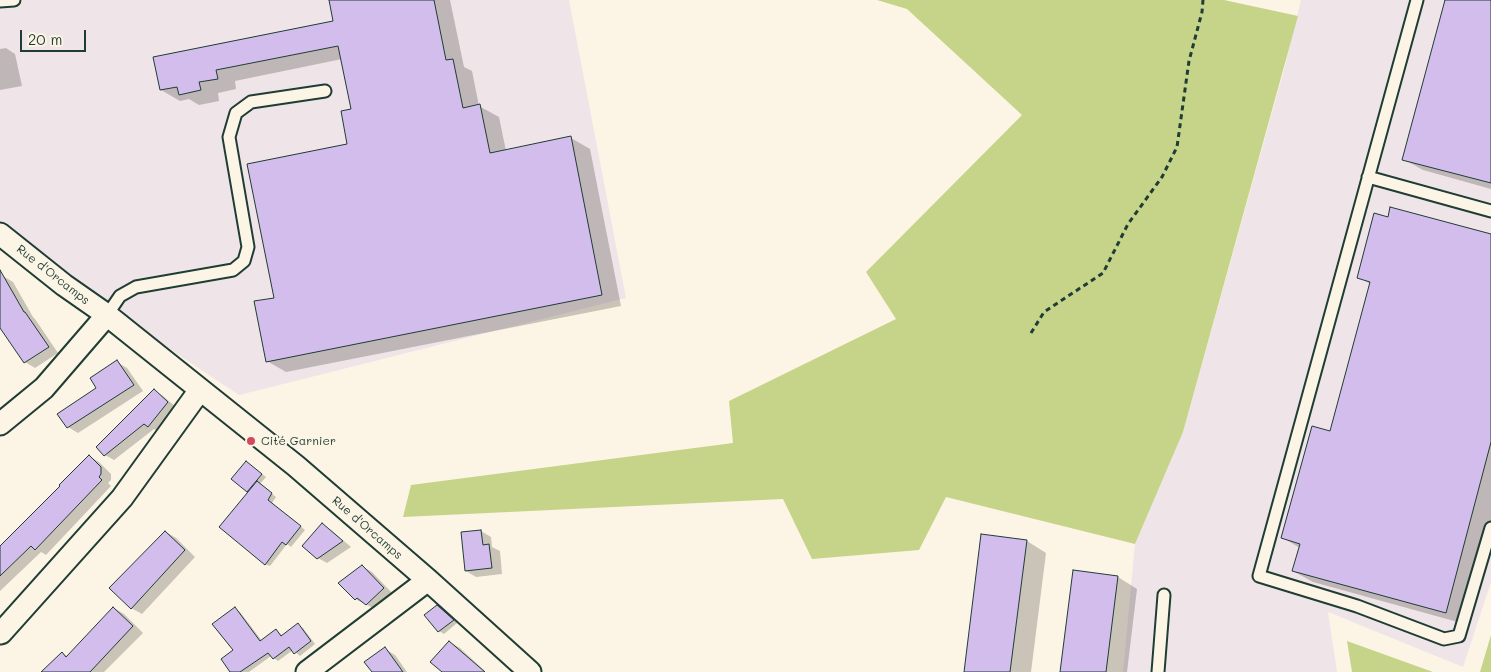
<!DOCTYPE html>
<meta charset="utf-8">
<style>
body{margin:0}
#map{position:relative;width:1491px;height:672px;overflow:hidden;background:#fcf5e5;font-family:Mali,sans-serif}
canvas{display:block}
.scale{position:absolute;left:20px;top:30px;width:66px;height:22px;box-sizing:border-box;border:2px solid #1f3d34;border-top:0;padding-left:6px;font-size:15px;line-height:18px;white-space:nowrap;color:#1f3d34;-webkit-text-stroke:4px #fcf5e5;paint-order:stroke}
</style>
<div id="map">
<canvas width="1491" height="672"></canvas>
<div class="scale">20 m</div>
</div>
<script>
const g = document.querySelector('canvas').getContext('2d');
g.lineJoin = 'round';
function paint(path, color) {
  g.fillStyle = color;
  g.fill(path, 'evenodd');
}
function poly(rows) {
  const path = new Path2D();
  for (const r of rows) {
    path.moveTo(r[0], r[1]);
    for (let i = 2; i < r.length; i += 2) path.lineTo(r[i], r[i + 1]);
  }
  return path;
}
function strokePath(path, color, width, dash) {
  g.strokeStyle = color;
  g.lineWidth = width;
  g.lineCap = dash ? 'butt' : 'round';
  g.setLineDash(dash || []);
  g.stroke(path);
}
function drawText(font, color, halo, rows, align = 'center') {
  g.font = font + ' Mali,sans-serif';
  g.lineWidth = 4.5;
  g.setLineDash([]);
  g.textBaseline = 'middle';
  g.strokeStyle = halo;
  g.fillStyle = color;
  for (const [text, x, y, turn = 0] of rows) {
    g.save();
    g.translate(x, y);
    g.rotate((+turn || 0) * Math.PI / 180);
    g.textAlign = isNaN(turn) ? turn : align;
    if (halo) g.strokeText(text, 0, 0);
    g.fillText(text, 0, 0);
    g.restore();
  }
}
paint(poly([
 [0,0,569,0,626,298,239,395,0,236],
 [1301,0,1491,0,1491,582,1463,667,1328,612,1337,672,1123,672,1135,544,1183,432,1285,66]
]), '#efe4e7');
paint(poly([
 [877,0,1224,0,1298,16,1183,432,1135,544,946,497,919,550,812,559,783,499,403,517,411,485,733,443,729,401,896,319,866,272,1022,115,907,9],
 [1491,635,1491,672,1480,672],
 [1347,641,1433,672,1352,672]
]), '#c5d489');
paint(poly([
 [330,0,450,0,464,67,472,71,479,106,499,117,506,151,571,138,590,149,621,306,286,372,267,361,349,145,352,110,342,59,235,81,236,89,218,93,219,101,199,105,189,99,180,101,161,90,334,22],
 [1446,0,1491,0,1491,189,1423,170,1403,159],
 [6,48,15,54,22,86,0,90,0,49],
 [1388,218,1491,235,1491,526,1465,624,1313,582,1293,571,1300,548,1283,538,1330,432,1370,284,1359,277],
 [3,276,13,282,33,317,35,319,58,353,35,368,25,362,0,325,0,277],
 [117,362,127,368,143,391,78,433,68,427],
 [154,390,163,396,177,408,158,431,154,429,114,460,105,455],
 [89,456,99,462,111,474,111,480,108,483,111,486,46,555,41,552,0,591,0,548],
 [246,462,266,477,260,484,276,497,272,503,305,530,291,547,287,544,270,566,265,564,249,492,233,479],
 [322,524,331,530,351,547,327,563,318,558],
 [481,531,491,537,492,547,500,551,502,574,476,577,466,571],
 [166,532,176,538,195,557,142,614,131,608],
 [1027,541,1046,553,1031,672,965,672],
 [362,566,372,572,393,594,377,610,357,600,340,583],
 [1118,577,1137,589,1127,672,1061,672],
 [437,606,457,623,444,634,439,631],
 [114,608,124,614,143,633,104,672,43,672,62,653,68,657],
 [235,609,240,612,262,641,276,630,283,636,298,625,303,628,315,644,300,656,293,650,278,661,271,656,249,672,231,672,235,650],
 [450,642,460,648,485,671,444,672],
 [385,649,395,655,407,672,374,672]
]), '#0003');
const building = poly([
 [329,0,434,0,446,60,453,59,463,108,480,104,490,153,571,136,602,295,266,362,254,301,274,298,247,164,347,144,341,111,351,109,338,46,216,70,218,79,199,82,201,90,179,95,177,87,160,90,153,57,333,21,329,0],
 [1445,0,1491,0,1491,183,1402,160,1445,0],
 [1390,207,1491,234,1491,442,1446,613,1292,571,1300,544,1281,538,1312,426,1330,431,1370,282,1357,278,1374,213,1388,217,1390,207],
 [0,270,24,312,25,312,49,347,24,363,0,328,0,270],
 [117,360,134,385,67,428,57,414,96,388,90,378,117,360],
 [154,389,168,402,148,427,144,424,104,456,96,447,154,389],
 [89,455,101,467,101,474,99,477,102,480,35,550,31,546,0,576,0,546,60,486,59,485,89,455],
 [246,461,262,474,247,492,231,479,246,461],
 [257,481,272,493,268,500,301,526,286,545,282,542,265,565,219,527,257,481],
 [322,523,343,541,317,559,302,546,322,523],
 [481,530,483,545,489,544,492,568,465,571,461,532,481,530],
 [165,531,185,550,131,609,109,588,165,531],
 [981,534,1027,540,1010,672,964,672,981,534],
 [362,565,384,588,366,605,357,598,355,600,338,583,362,565],
 [1073,570,1118,576,1106,672,1060,672,1073,570],
 [437,605,454,620,438,632,424,615,437,605],
 [113,607,133,626,90,672,41,672,62,652,66,657,113,607],
 [235,607,260,641,276,629,281,636,298,623,311,641,294,654,289,647,273,659,268,653,240,672,230,672,221,659,233,650,212,624,235,607],
 [449,641,485,672,442,672,430,662,449,641],
 [385,647,403,672,372,672,364,662,385,647]
]);
paint(building, '#d2bded');
strokePath(building, '#1f3d34', 1);
const lane = poly([
 [1417,0,1259,576,1357,606,1444,639,1459,636,1491,528],
 [0,1,14,0],
 [1368,177,1491,211],
 [107,315,120,296,136,287,233,270,244,261,248,247,229,137,236,113,251,102,325,91],
 [1158,672,1164,595]
]);
const street = poly([
 [0,234,64,285,107,315,296,466,428,580,530,672],
 [0,424,44,388,107,315],
 [1,633,122,498,200,390],
 [307,672,428,580]
]);
strokePath(lane, '#1f3d34', 15);
strokePath(street, '#1f3d34', 25);
strokePath(poly([
 [1031,333,1044,312,1103,273,1128,224,1162,177,1177,147,1189,61,1202,12,1203,0]
]), '#1f3d34', 3, [5, 4]);
strokePath(lane, '#fcf5e5', 11);
strokePath(street, '#fcf5e5', 21);
for (const [x, y, r, color] of [
 [251,441,5,"#d1495b"]
]) {
  const dot = new Path2D();
  dot.arc(x, y, r, 0, 2 * Math.PI);
  g.fillStyle = color;
  g.fill(dot);
  strokePath(dot, '#fcf5e5', 2);
}
drawText('12px', '#1f3d34', '#fcf5e5', [
 ["Rue d'Orcamps",53,275,38],
 ["Rue d'Orcamps",367,528,41]
]);
drawText('12px', '#1f3d34', '#fcf5e5', [
 ["Cité Garnier",261,441]
], 'left');
</script>
